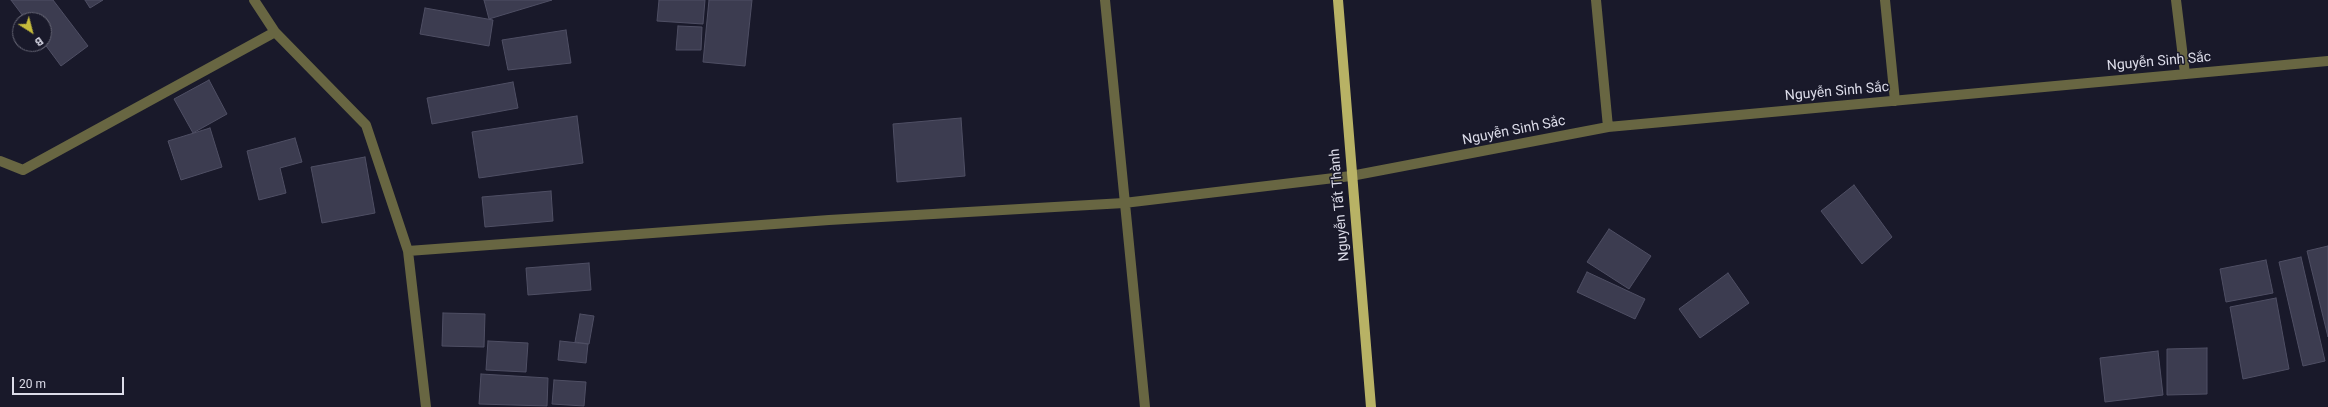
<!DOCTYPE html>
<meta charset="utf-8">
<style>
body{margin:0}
#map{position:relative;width:2328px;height:407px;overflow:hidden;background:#19192a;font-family:Roboto,sans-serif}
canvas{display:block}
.north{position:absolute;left:12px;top:12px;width:40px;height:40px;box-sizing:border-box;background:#19192a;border:1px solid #676776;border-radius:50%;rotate:144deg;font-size:11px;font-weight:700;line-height:16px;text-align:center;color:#dcdce9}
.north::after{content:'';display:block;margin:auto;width:14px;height:18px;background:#c6bc3c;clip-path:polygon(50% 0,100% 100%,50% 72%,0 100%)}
.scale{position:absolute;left:12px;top:377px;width:112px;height:18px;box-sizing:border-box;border:2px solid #dcdce9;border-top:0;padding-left:5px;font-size:12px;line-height:14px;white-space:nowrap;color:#dcdce9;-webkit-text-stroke:3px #19192a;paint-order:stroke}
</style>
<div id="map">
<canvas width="2328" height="407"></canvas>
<div class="north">B</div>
<div class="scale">20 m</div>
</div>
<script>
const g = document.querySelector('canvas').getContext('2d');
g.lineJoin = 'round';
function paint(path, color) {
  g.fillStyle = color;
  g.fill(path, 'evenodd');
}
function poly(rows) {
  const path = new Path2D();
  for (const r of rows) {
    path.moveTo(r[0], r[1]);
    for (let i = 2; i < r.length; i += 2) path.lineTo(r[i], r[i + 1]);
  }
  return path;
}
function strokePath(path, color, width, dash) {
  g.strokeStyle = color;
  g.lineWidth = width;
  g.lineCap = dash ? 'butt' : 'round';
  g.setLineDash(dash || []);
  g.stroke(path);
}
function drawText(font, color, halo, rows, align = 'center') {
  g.font = font + ' Roboto,sans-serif';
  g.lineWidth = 3;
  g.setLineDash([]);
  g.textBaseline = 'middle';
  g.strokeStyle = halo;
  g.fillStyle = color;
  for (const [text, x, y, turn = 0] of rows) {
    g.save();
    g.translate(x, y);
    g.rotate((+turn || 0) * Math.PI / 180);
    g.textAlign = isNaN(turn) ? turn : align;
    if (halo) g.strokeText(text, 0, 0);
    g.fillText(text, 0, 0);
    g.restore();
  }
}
const building = poly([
 [11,0,53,0,88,46,61,66,44,43,44,20,26,20,11,0],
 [85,0,103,0,90,8,85,0],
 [484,0,552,0,489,19,484,0],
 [659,0,705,0,703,24,657,21,659,0],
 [709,0,752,0,745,66,703,62,709,0],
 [425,8,493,20,489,46,420,34,425,8],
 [678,26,702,27,701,50,676,50,678,26],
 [566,30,571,63,508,70,502,40,566,30],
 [209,80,227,114,193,133,174,99,209,80],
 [513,82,518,108,432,124,427,98,513,82],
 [577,116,583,163,479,178,472,132,577,116],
 [961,118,965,176,897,182,893,124,961,118],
 [210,128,222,167,181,180,168,141,210,128],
 [295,138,302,162,280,168,286,193,259,200,247,151,295,138],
 [365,157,375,213,322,223,311,167,365,157],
 [1854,185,1892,237,1862,264,1821,211,1854,185],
 [551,191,553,221,485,227,482,197,551,191],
 [1609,229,1651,256,1629,289,1587,262,1609,229],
 [2328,246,2328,337,2307,251,2328,246],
 [2301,257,2325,361,2303,366,2279,262,2301,257],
 [2266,260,2273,293,2226,302,2220,269,2266,260],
 [589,263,591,290,528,295,526,268,589,263],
 [1587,272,1645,299,1635,319,1577,292,1587,272],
 [1728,273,1749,303,1700,338,1679,309,1728,273],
 [2276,298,2289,369,2243,379,2230,307,2276,298],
 [443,313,485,314,484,347,442,346,443,313],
 [580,314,594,316,589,344,575,342,580,314],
 [488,341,528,343,526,372,486,370,488,341],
 [560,341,588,344,586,363,558,360,560,341],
 [2207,348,2207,394,2167,395,2167,349,2207,348],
 [2158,351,2163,395,2105,402,2100,358,2158,351],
 [481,374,548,378,547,406,479,404,481,374],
 [554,380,586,382,584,406,552,404,554,380]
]);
paint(building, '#3c3c50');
strokePath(building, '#4f4f64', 1);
strokePath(poly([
 [254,0,275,32,366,125,408,251,426,407],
 [1105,0,1145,407],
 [1596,0,1608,127],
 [1885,0,1895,101],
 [2176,0,2185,74],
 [0,161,23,170,275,32],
 [408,251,829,220,1124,203,1351,176,1608,127,2328,61]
]), '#686642', 10);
strokePath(poly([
 [1338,0,1371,407]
]), '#b8b265', 10);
drawText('14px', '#dcdce9', '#19192a', [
 ["Nguyễn Sinh Sắc",2159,62,-5],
 ["Nguyễn Sinh Sắc",1837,92,-5],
 ["Nguyễn Sinh Sắc",1514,131,-11],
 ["Nguyễn Tất Thành",1340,205,-95]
]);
</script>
